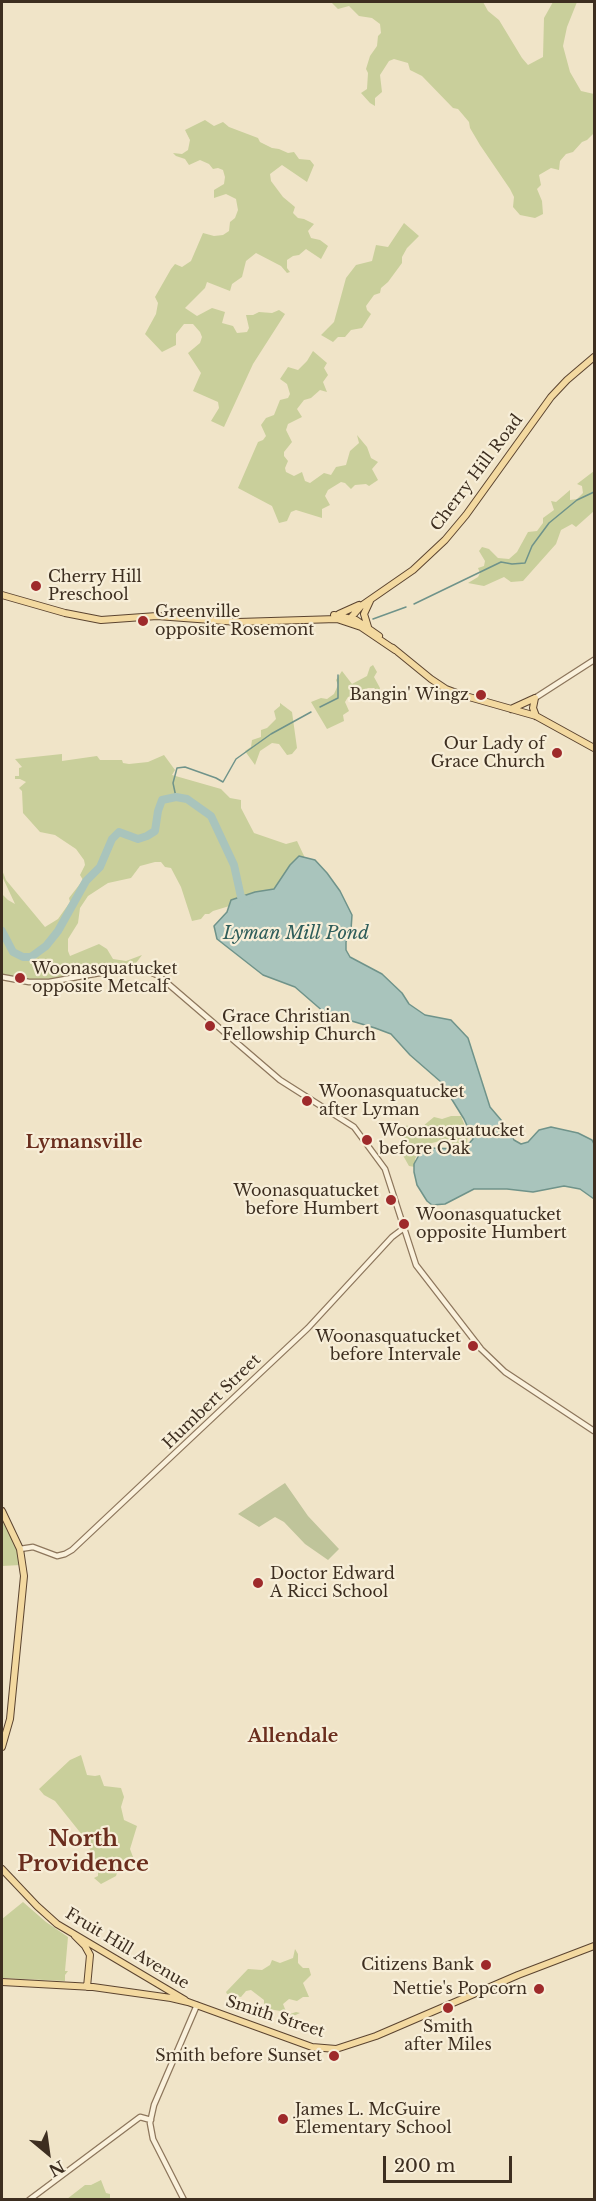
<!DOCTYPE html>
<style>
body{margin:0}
#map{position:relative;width:596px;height:2201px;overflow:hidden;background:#f0e4c8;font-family:"Libre Baskerville",serif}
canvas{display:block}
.frame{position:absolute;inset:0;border:3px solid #3d2e20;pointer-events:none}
.north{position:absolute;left:18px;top:2123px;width:60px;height:60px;-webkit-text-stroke:4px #f7eed8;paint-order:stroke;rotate:151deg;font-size:16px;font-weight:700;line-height:24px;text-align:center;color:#3d2e20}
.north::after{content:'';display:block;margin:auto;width:21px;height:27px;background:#3d2e20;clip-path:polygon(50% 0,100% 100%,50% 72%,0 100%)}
.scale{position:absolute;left:383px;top:2156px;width:129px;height:27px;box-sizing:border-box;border:3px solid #3d2e20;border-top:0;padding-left:8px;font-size:18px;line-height:21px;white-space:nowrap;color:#3d2e20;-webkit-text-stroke:4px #f7eed8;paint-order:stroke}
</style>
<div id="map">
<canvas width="596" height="2201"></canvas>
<div class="frame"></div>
<div class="north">N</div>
<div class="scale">200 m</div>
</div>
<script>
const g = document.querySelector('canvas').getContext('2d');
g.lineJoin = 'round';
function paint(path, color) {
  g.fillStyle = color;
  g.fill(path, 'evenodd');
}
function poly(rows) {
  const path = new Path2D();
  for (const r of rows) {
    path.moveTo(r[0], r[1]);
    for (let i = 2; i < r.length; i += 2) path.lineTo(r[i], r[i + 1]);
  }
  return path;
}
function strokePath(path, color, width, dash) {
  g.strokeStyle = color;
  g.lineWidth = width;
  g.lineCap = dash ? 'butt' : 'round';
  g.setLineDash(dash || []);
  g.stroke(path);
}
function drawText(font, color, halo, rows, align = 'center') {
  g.font = font + ' "Libre Baskerville",serif';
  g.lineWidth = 4.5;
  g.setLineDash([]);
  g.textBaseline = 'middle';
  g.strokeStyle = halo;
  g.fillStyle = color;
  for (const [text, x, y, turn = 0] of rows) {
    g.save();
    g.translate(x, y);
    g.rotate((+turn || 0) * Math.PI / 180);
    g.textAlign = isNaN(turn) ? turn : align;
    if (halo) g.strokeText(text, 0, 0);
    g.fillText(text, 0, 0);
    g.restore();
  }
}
paint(poly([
 [331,2,483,2,488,11,499,20,522,58,528,65,543,57,544,18,553,2,577,2,567,27,563,46,570,72,581,91,594,94,594,133,587,140,582,142,573,152,566,154,560,161,559,170,551,168,539,175,541,185,537,189,542,201,543,214,535,218,520,215,513,207,514,197,510,189,480,145,470,128,469,122,458,109,453,108,422,76,410,70,408,63,394,59,389,61,380,75,382,92,375,98,375,106,370,103,361,93,367,89,368,73,366,69,370,56,377,46,378,36,381,33,380,24,372,18,359,16,349,6,338,9],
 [205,120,214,126,223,122,229,127,258,138,260,142,272,148,279,149,288,153,294,152,299,159,310,160,314,165,307,182,282,165,270,174,271,181,283,197,295,207,293,213,298,218,304,219,314,224,308,231,311,238,320,240,328,246,321,259,306,249,299,255,293,256,287,260,287,268,290,272,287,273,281,266,256,253,246,261,242,277,232,284,230,291,207,282,205,288,185,308,197,316,212,308,225,312,222,323,233,326,237,333,247,332,249,328,246,315,253,315,259,312,272,313,279,310,285,314,253,364,224,427,211,421,219,408,218,402,193,391,201,373,188,353,200,343,202,337,200,332,193,324,184,324,176,334,176,345,162,352,145,334,156,314,158,303,155,297,171,269,175,264,182,267,191,261,203,233,214,236,223,235,229,231,230,222,235,218,238,210,236,199,226,194,214,198,214,190,224,184,225,177,223,170,218,168,213,169,209,164,200,160,189,165,185,159,176,156,173,153,182,154,188,150,190,140,185,130],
 [404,223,419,236,407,248,402,257,402,263,388,282,381,288,380,293,374,295,366,306,367,310,371,314,362,328,351,330,345,337,338,337,333,342,321,335,334,322,346,278,356,265,372,261,376,245,388,247],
 [313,351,327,363,324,368,328,375,323,382,327,392,320,390,311,398,304,400,297,409,302,417,288,424,286,430,292,442,284,452,284,456,288,461,285,468,286,472,294,476,302,472,305,481,310,483,324,473,331,475,336,467,346,465,350,451,359,443,357,435,367,447,371,458,378,462,372,469,378,480,369,486,366,484,355,485,351,489,345,483,341,482,328,490,325,496,330,505,322,509,322,518,296,510,291,512,287,521,279,523,272,506,238,488,258,442,263,440,266,436,261,425,266,418,274,415,280,400,288,398,290,394,287,384,280,379,288,367,298,370,307,361],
 [594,471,594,511,576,527,572,524,561,530,556,544,523,581,511,582,504,577,484,586,468,583,478,577,480,573,478,568,484,566,485,561,479,551,482,547,489,549,498,558,509,559,517,552,528,532,537,531,543,523,543,518,554,510,551,501,556,502,570,490,570,500,577,499,583,493,582,486,577,484],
 [373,665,377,672,374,677,380,688,379,692,374,688,368,688,363,691,361,696,356,694,348,697,345,702,349,711,343,715,344,721,327,729,311,702,321,698,327,699,334,694,338,685,336,680,342,671,352,684,367,676,370,667],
 [280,703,292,712,297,748,292,754,287,755,279,744,272,743,260,751,255,765,245,751,251,747,252,740,261,737,261,730,267,728,276,719,274,711,280,706],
 [62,754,62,761,97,756,100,760,122,760,123,763,129,764,148,762,164,755,175,770,172,775,221,789,230,798,241,800,241,808,254,833,286,844,297,841,305,858,269,894,213,911,209,914,205,914,201,919,192,921,181,887,171,868,165,867,161,862,155,862,140,866,131,878,108,883,88,896,80,908,78,923,68,939,68,951,70,956,99,944,107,949,113,959,126,961,142,955,133,967,65,979,28,981,2,977,2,889,2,894,8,900,15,904,2,876,2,870,6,880,45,927,58,919,70,902,69,898,83,880,80,875,85,865,84,860,76,849,55,835,40,832,23,813,22,791,19,788,26,782,20,779,15,779,15,776,19,776,19,768,22,767,15,759],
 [451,1116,461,1116,468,1134,467,1144,463,1147,440,1141,428,1144,420,1149,415,1159,415,1167,409,1166,397,1145,404,1141,401,1135,407,1125,409,1128,423,1126,434,1117,442,1119],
 [2,1512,15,1539,21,1565,2,1566],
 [81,1755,87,1775,95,1776,100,1775,104,1786,121,1788,124,1797,121,1807,124,1820,137,1826,130,1849,133,1857,120,1864,116,1876,101,1884,94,1878,98,1876,98,1865,83,1836,55,1801,44,1795,39,1789,70,1760],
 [23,1902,46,1922,68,1937,65,1971,68,1971,65,1975,65,1981,2,1978,2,1919],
 [295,1949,298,1954,298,1963,303,1968,309,1968,311,1975,303,1983,309,1997,303,1997,297,2001,289,1999,283,2004,285,2009,290,2014,296,2012,300,2013,285,2020,280,2011,264,2008,264,2000,251,1990,246,1991,241,1997,227,1994,226,1992,248,1969,262,1970,270,1965,272,1960,280,1963,293,1958],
 [101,2180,106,2193,110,2194,110,2199,67,2199,85,2185,91,2185]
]), '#c9cf9b');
paint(poly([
 [285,1483,308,1516,339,1549,328,1560,305,1544,284,1522,275,1517,259,1527,238,1514]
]), '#bfc49a');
const water = poly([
 [299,856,315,860,327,873,340,891,352,915,351,930,346,942,346,950,350,957,382,974,402,993,409,1004,425,1015,451,1020,468,1038,490,1107,507,1127,514,1140,521,1144,528,1142,539,1130,551,1127,578,1133,592,1140,594,1144,594,1199,580,1189,564,1186,533,1192,507,1189,474,1189,445,1204,432,1205,427,1201,417,1185,414,1172,414,1164,419,1155,428,1148,464,1149,473,1139,464,1119,441,1082,410,1055,391,1034,375,1028,325,1013,295,987,263,975,217,939,214,926,227,912,231,900,255,892,274,889,290,865,299,856]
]);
paint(water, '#a9c4bc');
strokePath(water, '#6f938a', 1.5);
strokePath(poly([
 [414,604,501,562,512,564,525,563,532,546,549,523,577,500,594,492],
 [373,619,406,607],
 [320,707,338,698,338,675],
 [176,797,173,783,177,768,185,767,216,778,223,782,236,759,271,734,311,712]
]), '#6f938a', 1.5);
strokePath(poly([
 [2,931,13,952,23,957,31,957,46,946,58,931,86,881,100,867,112,839,119,832,138,839,147,836,155,831,158,811,162,800,176,797,187,799,211,816,234,865,241,897,249,903]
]), '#a9c4bc', 8);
const minor = poly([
 [535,698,594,660],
 [2,977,29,982,49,982,128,968,146,970,159,976,280,1080,354,1127,385,1169,416,1265,481,1349,505,1372,594,1431],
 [20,1549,33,1547,57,1556,65,1554,72,1550,308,1328,392,1237,404,1228],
 [29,2200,140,2117,151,2120],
 [184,2200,153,2139,150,2123,154,2105,197,2005]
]);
const major = poly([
 [2,595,65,613,101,620,157,616,238,622,337,619,361,627,395,650],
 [339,614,359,605],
 [334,615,356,620,379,636],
 [348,621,361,606,413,570,445,540,466,515,551,397,567,380,594,357],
 [368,627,364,614,370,601],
 [393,648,431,679,446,689,462,695,536,716,594,748],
 [535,698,533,708,536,716],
 [511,709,535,698],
 [2,1511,20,1549,24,1576,10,1719,2,1747],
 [2,1869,37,1906,57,1924,185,2000],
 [75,1936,85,1946,90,1955,87,1987],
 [2,1982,93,1987,171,1998,188,2002,312,2047,336,2049,376,2036,518,1975,594,1946]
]);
strokePath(minor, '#8d765c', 7);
strokePath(major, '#5b4430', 8);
strokePath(minor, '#faf1dc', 4.5);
strokePath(major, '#f3d9a0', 6);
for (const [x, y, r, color] of [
 [36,586,6,"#9e2a2b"],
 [143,621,6,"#9e2a2b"],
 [481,695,6,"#9e2a2b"],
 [557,753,6,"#9e2a2b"],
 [20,978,6,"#9e2a2b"],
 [210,1026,6,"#9e2a2b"],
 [307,1101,6,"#9e2a2b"],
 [367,1140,6,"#9e2a2b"],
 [391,1200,6,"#9e2a2b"],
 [404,1224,6,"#9e2a2b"],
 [473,1346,6,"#9e2a2b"],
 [258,1583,6,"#9e2a2b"],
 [486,1965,6,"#9e2a2b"],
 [539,1989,6,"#9e2a2b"],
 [448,2008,6,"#9e2a2b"],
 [334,2056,6,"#9e2a2b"],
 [283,2119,6,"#9e2a2b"]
]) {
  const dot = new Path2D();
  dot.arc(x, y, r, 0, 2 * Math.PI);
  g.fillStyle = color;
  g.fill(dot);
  strokePath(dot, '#f7eed8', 2);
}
drawText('16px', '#3d2e20', '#f7eed8', [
 ["Cherry Hill Road",477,473,-53],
 ["Humbert Street",212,1402,-44],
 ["Fruit Hill Avenue",127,1949,31],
 ["Smith Street",275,2017,18]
]);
drawText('16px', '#3d2e20', '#f7eed8', [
 ["Cherry Hill",48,577],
 ["Preschool",48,595],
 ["Greenville",155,612],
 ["opposite Rosemont",155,630],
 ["Bangin' Wingz",469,695,"right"],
 ["Our Lady of",545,744,"right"],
 ["Grace Church",545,762,"right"],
 ["Woonasquatucket",32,969],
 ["opposite Metcalf",32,987],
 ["Grace Christian",222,1017],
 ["Fellowship Church",222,1035],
 ["Woonasquatucket",319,1092],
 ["after Lyman",319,1110],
 ["Woonasquatucket",379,1131],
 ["before Oak",379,1149],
 ["Woonasquatucket",379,1191,"right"],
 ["before Humbert",379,1209,"right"],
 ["Woonasquatucket",416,1215],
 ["opposite Humbert",416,1233],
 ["Woonasquatucket",461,1337,"right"],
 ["before Intervale",461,1355,"right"],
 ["Doctor Edward",270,1574],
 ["A Ricci School",270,1592],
 ["Citizens Bank",474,1965,"right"],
 ["Nettie's Popcorn",527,1989,"right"],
 ["Smith",448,2027,"center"],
 ["after Miles",448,2045,"center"],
 ["Smith before Sunset",322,2056,"right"],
 ["James L. McGuire",295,2110],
 ["Elementary School",295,2128]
], 'left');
drawText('italic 18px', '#2f5d5a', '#f7eed8', [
 ["Lyman Mill Pond",296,934]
]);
drawText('bold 18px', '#6b2e1e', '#f7eed8', [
 ["Lymansville",84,1143],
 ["Allendale",293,1737]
]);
drawText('bold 22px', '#6b2e1e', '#f7eed8', [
 ["North",83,1840],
 ["Providence",83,1865]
]);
</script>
